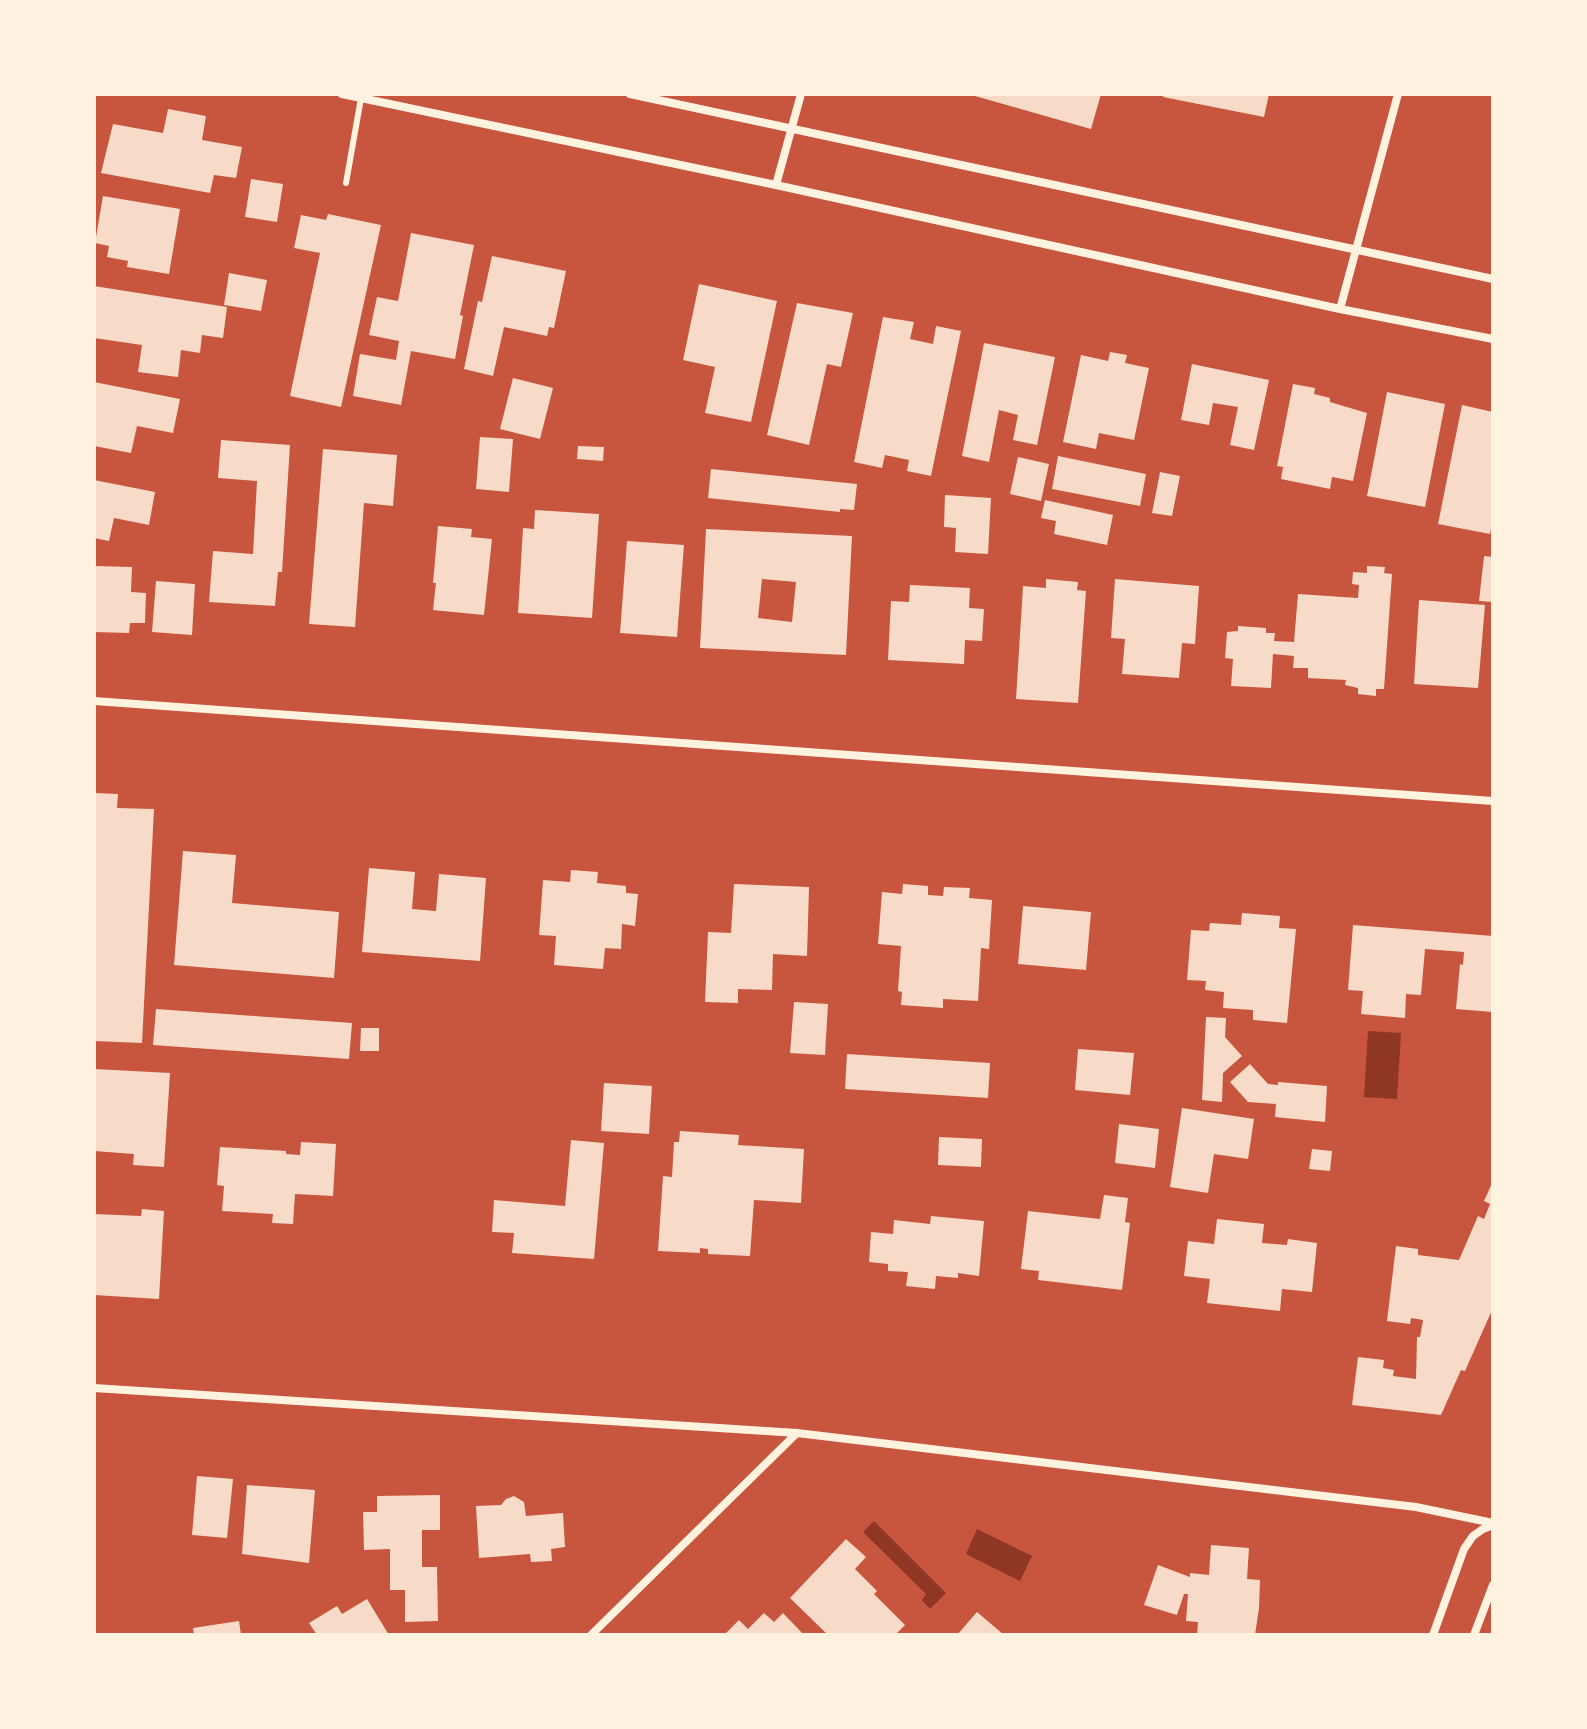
<!DOCTYPE html>
<style>
body{margin:0}
#map{position:relative;width:1587px;height:1729px;overflow:hidden;background:#c8553d;font-family:"Fira Sans Condensed",sans-serif}
canvas{display:block}
.frame{position:absolute;inset:0;border:96px solid #fff3e0;pointer-events:none}
</style>
<div id="map">
<canvas width="1587" height="1729"></canvas>
<div class="frame"></div>
</div>
<script>
const g = document.querySelector('canvas').getContext('2d');
g.lineJoin = 'round';
function paint(path, color) {
  g.fillStyle = color;
  g.fill(path, 'evenodd');
}
function poly(rows) {
  const path = new Path2D();
  for (const r of rows) {
    path.moveTo(r[0], r[1]);
    for (let i = 2; i < r.length; i += 2) path.lineTo(r[i], r[i + 1]);
  }
  return path;
}
function strokePath(path, color, width, dash) {
  g.strokeStyle = color;
  g.lineWidth = width;
  g.lineCap = dash ? 'butt' : 'round';
  g.setLineDash(dash || []);
  g.stroke(path);
}
paint(poly([
 [1368,1031,1401,1033,1397,1099,1364,1097],
 [874,1521,946,1593,930,1609,922,1600,926,1594,863,1532],
 [977,1529,1032,1556,1020,1581,966,1554]
]), '#8f3625');
paint(poly([
 [968,94,1101,94,1091,129],
 [1164,94,1269,94,1264,117,1163,97],
 [168,109,206,116,202,140,242,147,236,178,214,175,210,193,101,173,113,124,163,133],
 [251,179,283,184,277,222,245,217],
 [103,196,180,209,169,274,127,267,128,261,107,257,109,246,95,243],
 [328,214,381,225,341,407,290,396,320,253,294,248,301,215,326,220],
 [411,233,474,245,460,315,463,316,455,359,411,351,401,405,353,396,360,354,396,360,399,341,369,335,377,297,398,301],
 [492,256,566,271,554,328,549,327,547,336,504,327,493,376,464,369,478,301,482,302],
 [229,273,267,280,261,311,224,305],
 [699,284,777,301,751,422,705,413,715,367,683,360],
 [94,286,227,307,223,338,202,335,200,353,181,350,178,377,138,372,142,345,94,338],
 [797,303,853,313,841,367,827,364,809,445,767,435],
 [883,317,914,322,910,339,933,344,936,326,961,331,931,476,907,471,909,460,885,455,882,468,854,462],
 [984,343,1055,357,1037,445,1013,440,1018,415,999,410,989,462,962,456],
 [1110,352,1127,355,1125,363,1149,368,1134,440,1099,433,1096,449,1063,442,1081,355,1108,361],
 [1192,364,1269,380,1254,450,1230,445,1238,407,1213,403,1209,425,1181,420],
 [513,378,553,388,540,439,500,429],
 [94,382,180,399,173,433,137,426,131,453,94,446],
 [1293,384,1315,388,1314,394,1330,398,1330,402,1367,413,1353,481,1332,477,1330,489,1281,479,1283,467,1277,466],
 [1387,392,1445,404,1425,507,1367,496],
 [1462,405,1493,412,1493,519,1490,534,1438,524],
 [480,437,513,439,509,492,476,489],
 [221,440,290,445,282,572,278,572,275,606,209,602,213,551,253,554,257,481,218,478],
 [578,446,604,447,603,461,577,459],
 [323,449,397,455,393,506,364,503,355,627,309,624],
 [1058,456,1146,474,1140,506,1052,489],
 [1018,457,1049,464,1041,501,1010,494],
 [711,469,857,484,854,510,840,509,840,512,708,498],
 [1160,472,1180,476,1172,516,1152,513],
 [94,480,155,492,149,525,114,518,109,541,94,538],
 [945,495,991,498,988,554,955,552,956,528,944,527],
 [1045,500,1113,515,1107,545,1054,534,1056,521,1041,518],
 [535,510,599,514,592,618,518,613,523,528,534,529],
 [438,526,472,529,471,537,492,539,484,615,433,610,436,583,433,583],
 [706,529,852,536,846,655,700,648],
 [762,579,796,582,792,622,758,618],
 [627,541,684,545,677,637,620,633],
 [1484,556,1493,557,1493,602,1479,601],
 [94,566,132,567,131,592,146,593,145,623,130,623,129,633,94,632],
 [1367,566,1385,567,1384,573,1392,574,1384,689,1376,689,1376,696,1358,694,1358,688,1345,685,1346,680,1308,678,1308,668,1293,668,1294,656,1273,654,1271,688,1231,686,1233,659,1225,658,1227,632,1238,631,1238,626,1266,628,1266,633,1275,633,1274,641,1294,642,1298,594,1358,598,1359,585,1352,584,1353,572,1367,573],
 [1046,579,1078,582,1077,590,1086,591,1078,703,1016,699,1023,586,1046,588],
 [1115,579,1199,586,1195,644,1182,643,1179,678,1122,674,1125,639,1111,638],
 [156,581,195,584,192,635,152,632],
 [910,585,970,588,969,608,984,609,982,641,965,640,964,664,888,660,891,601,909,602],
 [1419,600,1485,605,1478,688,1414,684],
 [94,793,118,794,117,808,154,809,142,1043,94,1041],
 [183,851,236,855,232,903,339,912,334,978,174,965],
 [369,868,415,872,412,909,436,911,439,874,486,878,480,961,362,952],
 [571,870,598,872,597,883,626,886,626,893,638,894,635,926,622,924,621,949,605,948,603,969,554,965,556,936,539,935,543,880,570,882],
 [734,884,809,887,807,956,773,954,772,990,738,989,738,1003,705,1002,708,932,731,933],
 [903,884,928,886,928,895,943,896,944,887,970,888,969,898,992,900,989,949,981,948,978,1001,943,999,943,1008,901,1005,902,992,898,991,901,946,878,944,882,892,902,894],
 [1023,906,1091,912,1086,970,1018,964],
 [1242,913,1280,916,1279,928,1296,929,1287,1023,1253,1020,1253,1010,1223,1008,1224,992,1205,990,1206,981,1187,980,1191,930,1209,931,1210,923,1241,925],
 [1353,925,1493,936,1493,1012,1456,1009,1460,964,1463,965,1464,952,1425,949,1421,995,1406,994,1405,1018,1361,1014,1363,991,1348,990],
 [794,1002,828,1004,825,1055,790,1053],
 [156,1009,352,1023,349,1059,153,1045],
 [1206,1017,1226,1018,1225,1037,1242,1056,1223,1073,1222,1102,1202,1100],
 [361,1028,379,1028,379,1051,360,1051],
 [1078,1049,1134,1053,1130,1095,1075,1090],
 [847,1054,990,1063,988,1098,845,1089],
 [1250,1064,1268,1084,1278,1085,1278,1082,1327,1086,1325,1122,1275,1117,1276,1104,1248,1102,1230,1082],
 [94,1069,170,1073,164,1167,133,1165,134,1154,94,1151],
 [604,1083,652,1086,649,1134,601,1131],
 [1182,1108,1254,1119,1248,1159,1214,1154,1208,1193,1170,1187],
 [1119,1124,1159,1129,1155,1168,1115,1163],
 [680,1131,739,1135,738,1145,804,1149,801,1203,754,1200,750,1256,708,1254,708,1249,700,1248,700,1253,658,1251,663,1176,672,1177,674,1142,679,1142],
 [939,1137,982,1139,981,1167,938,1165],
 [571,1140,604,1143,594,1259,512,1253,514,1233,492,1232,494,1200,565,1206],
 [301,1142,336,1144,333,1196,295,1194,293,1224,272,1223,273,1214,222,1211,224,1186,217,1185,220,1147,286,1151,286,1154,300,1155],
 [1312,1149,1332,1151,1330,1171,1309,1169],
 [1493,1181,1493,1308,1465,1371,1461,1370,1441,1415,1352,1405,1358,1357,1384,1360,1383,1368,1394,1370,1393,1376,1416,1379,1417,1337,1420,1337,1423,1320,1411,1318,1410,1324,1387,1321,1396,1246,1418,1249,1418,1255,1459,1260,1478,1216,1484,1219,1490,1204,1484,1201],
 [1104,1195,1128,1198,1125,1222,1130,1223,1122,1290,1038,1280,1039,1271,1021,1269,1028,1211,1100,1219],
 [142,1209,164,1211,159,1299,94,1295,94,1214,141,1216],
 [931,1216,984,1221,979,1276,958,1273,958,1278,936,1276,935,1289,906,1286,908,1272,888,1271,888,1264,869,1262,871,1232,893,1234,894,1220,930,1224],
 [1217,1219,1264,1224,1262,1243,1287,1245,1288,1239,1317,1243,1312,1292,1282,1289,1280,1311,1207,1303,1210,1279,1184,1276,1188,1241,1214,1244],
 [197,1476,233,1479,227,1538,192,1535],
 [247,1485,315,1490,309,1563,242,1554],
 [440,1495,440,1530,422,1530,422,1567,437,1567,438,1621,405,1622,405,1590,390,1590,390,1549,364,1550,363,1512,377,1512,377,1496],
 [514,1496,524,1502,526,1516,563,1513,565,1547,551,1549,552,1561,531,1562,530,1554,479,1558,476,1506,501,1505,506,1499],
 [846,1539,866,1557,855,1569,877,1591,874,1594,905,1625,895,1635,828,1635,790,1598],
 [1211,1545,1249,1548,1247,1579,1260,1580,1259,1608,1255,1635,1197,1635,1198,1622,1186,1621,1188,1594,1184,1594,1177,1615,1144,1605,1158,1565,1190,1577,1190,1573,1209,1575],
 [367,1599,389,1635,317,1635,309,1623,337,1606,342,1614],
 [977,1612,1004,1635,957,1635],
 [764,1613,774,1622,783,1613,804,1635,724,1635,739,1620,748,1629],
 [239,1621,241,1635,194,1635,193,1628]
]), '#f7dbc8');
strokePath(poly([
 [346,183,361,98]
]), '#fff3e0', 6);
strokePath(poly([
 [342,94,776,185,1340,309,1493,339],
 [630,94,1493,279],
 [776,185,801,94],
 [1340,309,1398,94],
 [94,701,1493,801],
 [94,1388,797,1433,1416,1507,1493,1523],
 [591,1635,797,1433],
 [1433,1635,1464,1549,1473,1536,1483,1529,1493,1525],
 [1474,1635,1493,1585]
]), '#fff3e0', 8);
</script>
